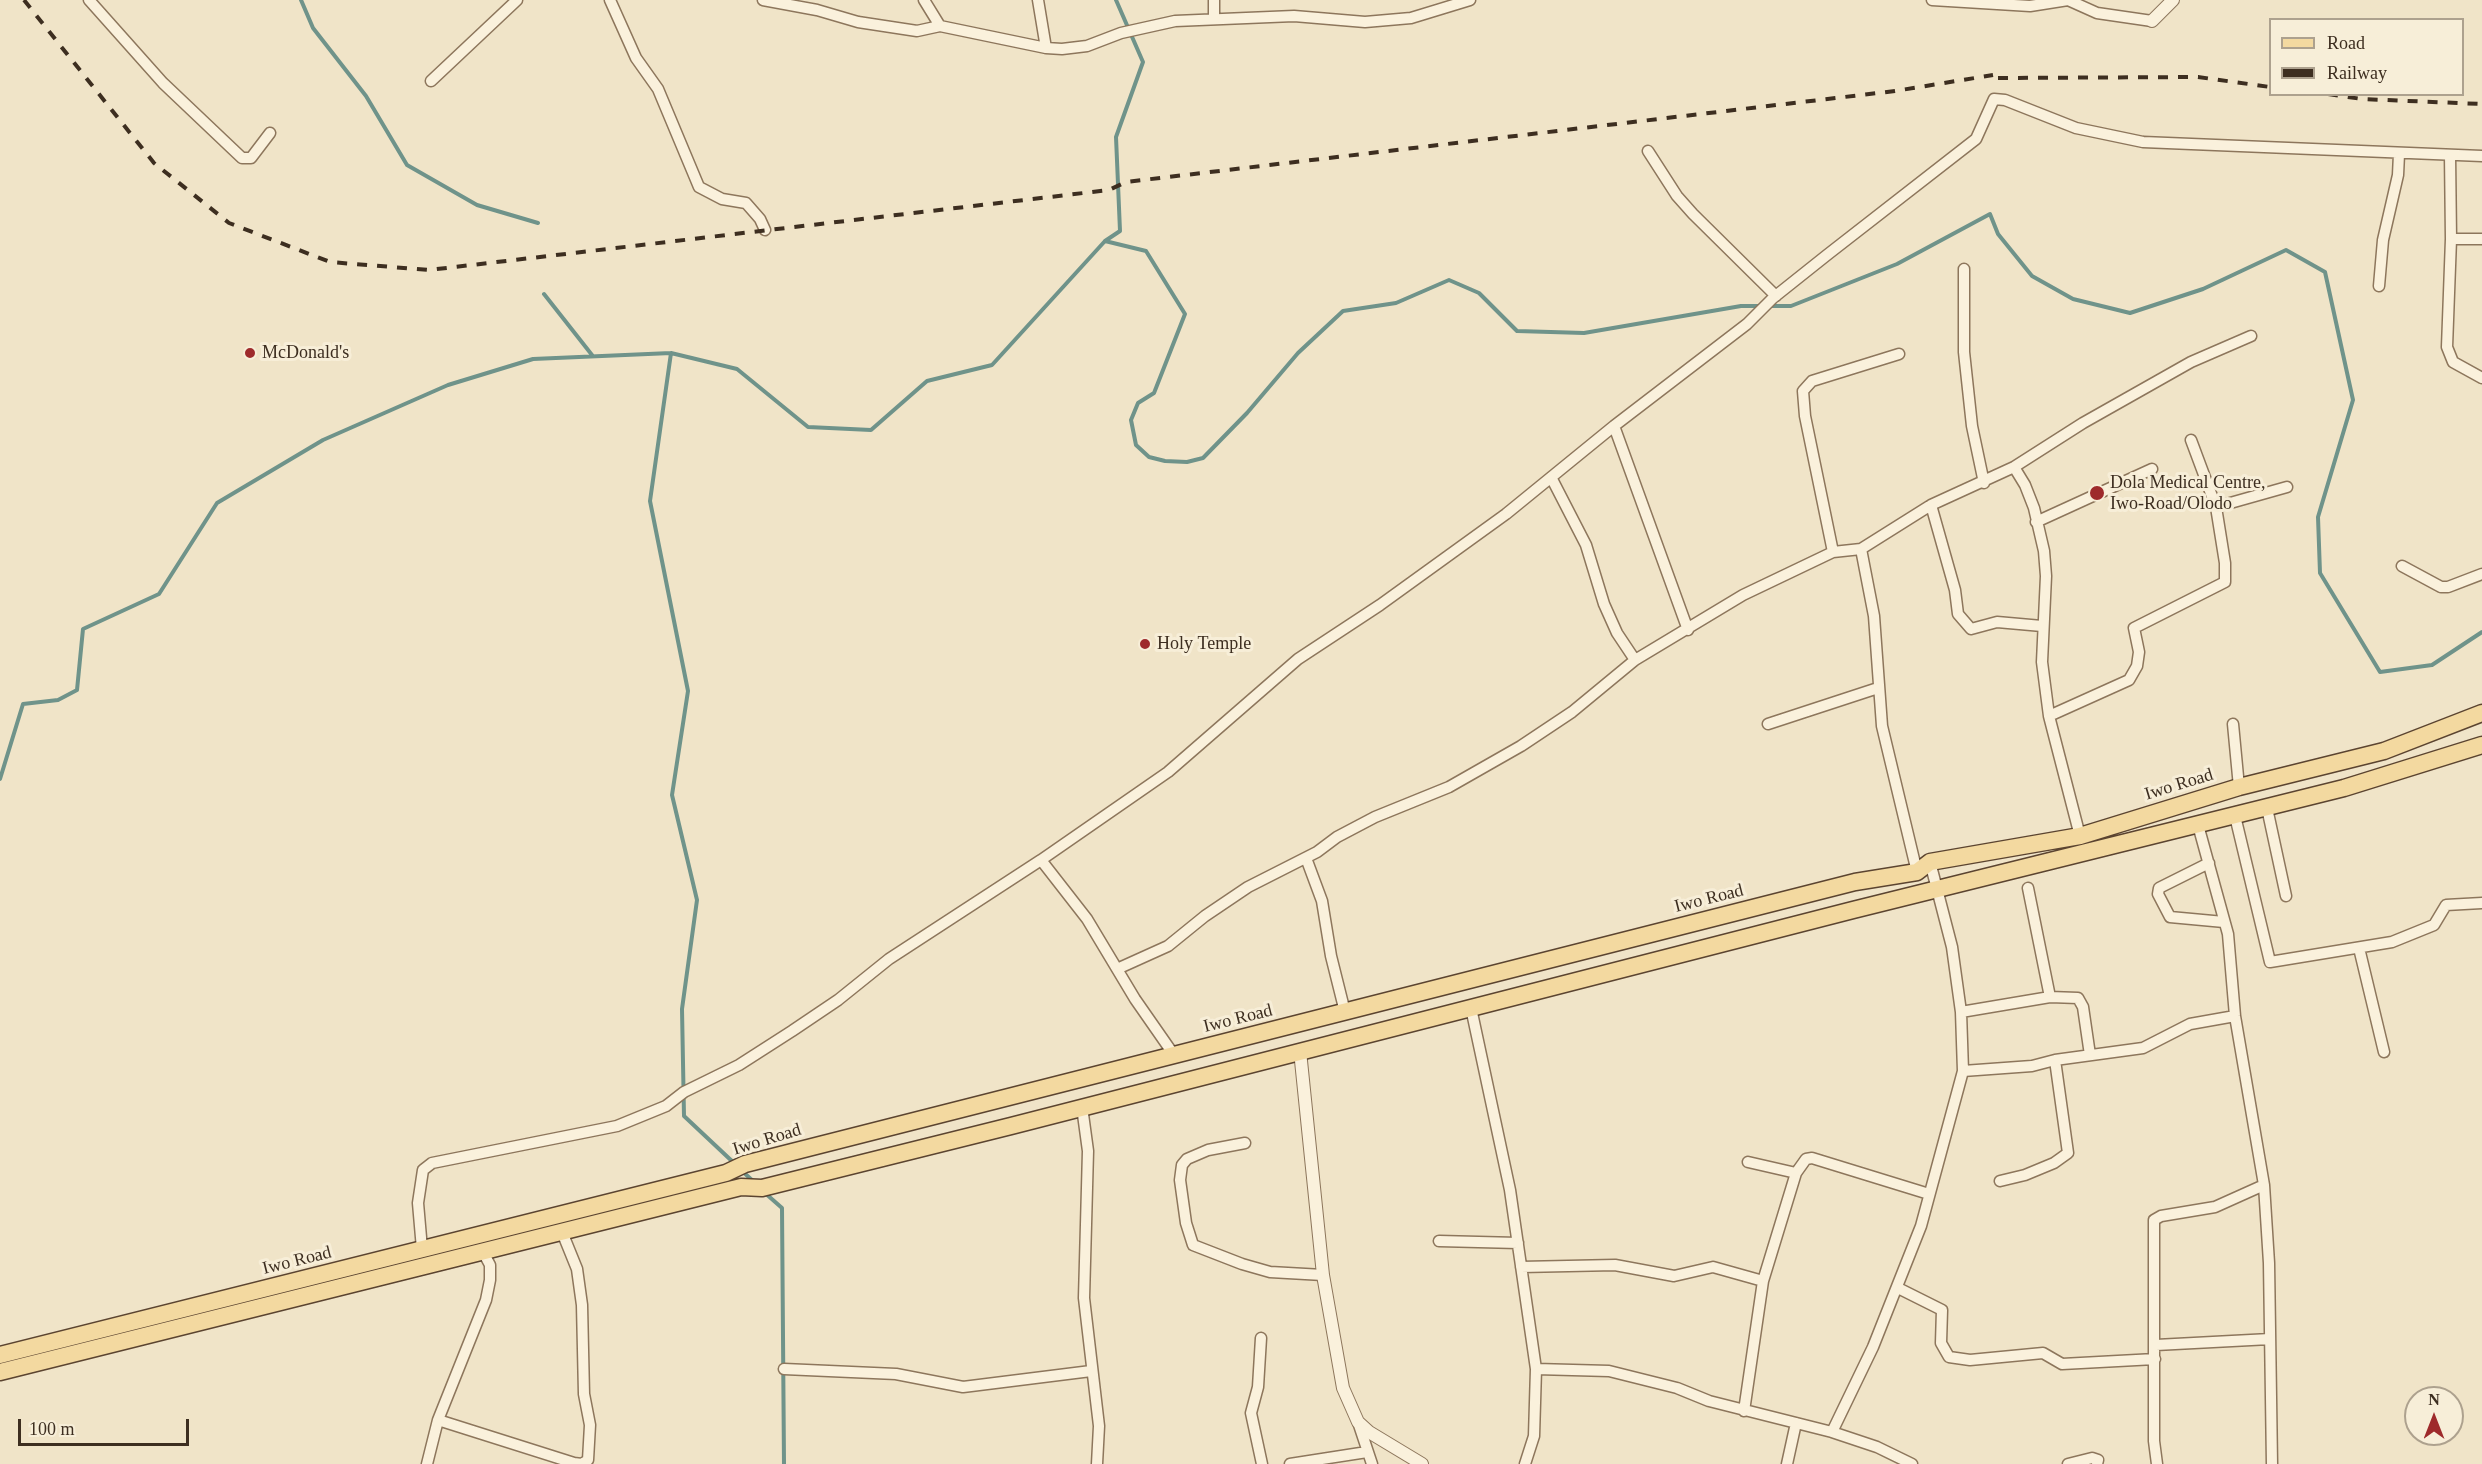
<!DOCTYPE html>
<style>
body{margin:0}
#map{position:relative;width:2482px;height:1464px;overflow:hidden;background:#f0e4c8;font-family:"Times New Roman",serif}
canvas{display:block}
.legend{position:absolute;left:2269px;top:18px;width:195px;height:78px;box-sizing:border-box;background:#f7eed8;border:2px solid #ada18e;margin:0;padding:8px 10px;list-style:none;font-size:18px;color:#3d2e20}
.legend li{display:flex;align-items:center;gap:12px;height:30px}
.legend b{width:30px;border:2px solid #ada18e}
.north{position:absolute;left:2404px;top:1386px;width:60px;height:60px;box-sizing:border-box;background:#f7eed8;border:2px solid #ada18e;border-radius:50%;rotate:0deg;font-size:16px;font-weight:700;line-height:24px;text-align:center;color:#3d2e20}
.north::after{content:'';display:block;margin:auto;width:21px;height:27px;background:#9e2a2b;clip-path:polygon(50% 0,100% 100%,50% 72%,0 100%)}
.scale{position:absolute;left:18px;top:1419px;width:171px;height:27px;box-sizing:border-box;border:3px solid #3d2e20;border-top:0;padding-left:8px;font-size:18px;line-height:21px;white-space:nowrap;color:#3d2e20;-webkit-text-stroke:4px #f7eed8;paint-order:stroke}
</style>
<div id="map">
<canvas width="2482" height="1464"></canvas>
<ul class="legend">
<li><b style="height:8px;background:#f3d9a0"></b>Road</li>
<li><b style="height:8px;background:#3d2e20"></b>Railway</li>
</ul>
<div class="north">N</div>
<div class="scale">100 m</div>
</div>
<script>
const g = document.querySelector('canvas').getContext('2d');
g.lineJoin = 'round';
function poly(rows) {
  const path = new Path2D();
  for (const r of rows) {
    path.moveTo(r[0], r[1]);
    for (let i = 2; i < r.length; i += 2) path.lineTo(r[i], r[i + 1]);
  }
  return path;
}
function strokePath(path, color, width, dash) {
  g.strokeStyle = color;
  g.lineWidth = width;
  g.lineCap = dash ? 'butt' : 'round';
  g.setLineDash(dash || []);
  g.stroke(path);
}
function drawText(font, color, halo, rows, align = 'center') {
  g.font = font + ' "Times New Roman",serif';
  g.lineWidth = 6;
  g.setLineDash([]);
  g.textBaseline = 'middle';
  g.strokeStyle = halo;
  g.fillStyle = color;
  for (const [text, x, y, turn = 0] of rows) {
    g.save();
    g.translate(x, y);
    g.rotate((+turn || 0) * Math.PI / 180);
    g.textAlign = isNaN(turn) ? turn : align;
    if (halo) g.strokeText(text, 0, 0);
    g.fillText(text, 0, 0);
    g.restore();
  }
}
strokePath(poly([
 [301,0,313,28,366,96,407,165,477,205,538,223],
 [1105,241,1120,231,1116,137,1143,62,1116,0],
 [544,294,592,355],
 [1769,306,1791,306,1897,264,1990,214,1998,234,2032,276,2073,299,2130,313,2203,289,2286,250,2325,272,2353,400,2318,517,2320,573,2380,672,2432,665,2482,632],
 [671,353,650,501,688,691,672,795,697,900,682,1009,684,1116,734,1163],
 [0,779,23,704,58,700,77,690,83,629,159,594,217,503,323,440,448,385,533,359,671,353,737,369,808,427,871,430,927,381,992,365,1105,241,1146,251,1185,314,1154,393,1138,403,1131,420,1136,445,1149,457,1165,461,1187,462,1203,458,1247,413,1298,353,1343,311,1396,303,1449,280,1479,293,1517,331,1584,333,1741,306,1762,306],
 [741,1170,753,1181],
 [765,1193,782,1208,784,1464]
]), '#6f938a', 4);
const minor = poly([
 [89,0,163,83,242,158,251,158,270,133],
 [610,0,636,58,658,89,699,187,722,199,746,203,760,219,765,230],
 [763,0,817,10,858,22,917,31,940,26,1046,48,1062,49,1087,46,1121,33,1175,21,1294,16,1365,22,1411,18,1470,0],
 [924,0,940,26],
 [1038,0,1046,48],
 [1214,0,1214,18],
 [1932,0,2030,6,2068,0],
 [2068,0,2097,13,2152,21],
 [431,81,517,0],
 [1648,151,1677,196,1693,214,1776,296],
 [2450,155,2451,239,2447,347,2453,362,2482,378],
 [2451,239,2482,239],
 [1964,269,1964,352,1972,426,1984,483],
 [2379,286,2383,240,2398,175,2399,154],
 [1614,426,1688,630],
 [2014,467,2025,485,2034,508,2044,551,2046,576,2042,662,2049,716,2080,836],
 [1552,479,1586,545,1604,604,1617,633,1635,660],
 [1931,505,1955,590,1958,614,1971,629,1997,622,2042,626],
 [2216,507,2287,487],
 [2036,522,2152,469],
 [1861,549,1874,616,1882,726,1917,872],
 [1833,552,1805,416,1803,391,1812,381,1899,354],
 [2402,566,2441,587,2448,587,2482,574],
 [2049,716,2129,680,2137,666,2139,652,2134,628,2225,582,2225,563,2216,507,2191,440],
 [1768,724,1878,688],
 [2233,724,2239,787],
 [2267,808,2286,896],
 [2235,816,2270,962,2392,942,2434,925,2446,905,2482,903],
 [2198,825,2228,934,2235,1016,2264,1185,2269,1263,2272,1464],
 [1306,858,1322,901,1331,956,1345,1012],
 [2209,863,2159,888,2158,894,2170,917,2224,922],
 [2028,888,2050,997],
 [2359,948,2384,1052],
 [1117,969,1168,946,1205,916,1248,887,1317,852,1337,837,1375,817,1449,787,1521,746,1572,712,1635,660,1743,595,1833,552,1861,549,1931,505,2014,467,2083,423,2191,362,2251,336],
 [1471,1008,1510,1190,1536,1369,1534,1436,1525,1464],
 [1961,1012,2050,997,2078,998,2083,1007,2090,1055],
 [1174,1055,1135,999,1087,919,1041,860,1168,772,1298,659,1380,605,1506,514,1614,426,1747,324,1773,298,1827,255,1976,139,1994,99,2005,100,2076,128,2143,142,2482,156],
 [1963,1071,2032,1066,2055,1060,2143,1048,2190,1024,2235,1016],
 [1082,1107,1088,1151,1084,1298,1099,1426,1097,1464],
 [1245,1143,1208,1150,1187,1159,1182,1165,1180,1180,1186,1223,1193,1245,1242,1264,1270,1272,1323,1275],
 [1748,1162,1796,1173,1806,1159,1812,1158,1929,1194],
 [2000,1181,2025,1175,2054,1163,2068,1153,2055,1060],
 [1439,1241,1518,1243],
 [422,1249,418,1203,423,1170,432,1163,617,1126,666,1106,684,1092,739,1065,792,1031,838,1000,889,959,1041,860],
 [1521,1267,1615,1265,1674,1276,1713,1267,1763,1281],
 [1898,1288,1942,1310,1941,1343,1949,1357,1970,1360,2043,1353,2062,1364,2155,1359],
 [1261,1338,1258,1387,1251,1413,1262,1464],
 [2156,1345,2270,1339],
 [784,1369,896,1374,963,1387,1091,1371],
 [1536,1369,1609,1371,1677,1388,1709,1401,1832,1432,1877,1447,1912,1464],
 [1744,1411,1763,1281,1796,1173],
 [438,1420,574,1463,582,1464,588,1460,590,1425,584,1394,582,1305,577,1269,562,1232],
 [1358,1422,1372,1464],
 [1832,1432,1873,1347,1921,1226,1963,1071,1961,1012,1952,947,1930,862],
 [427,1464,438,1420,486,1300,490,1280,490,1265,483,1252],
 [1290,1464,1367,1452],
 [1787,1464,1796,1423],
 [2068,1464,2092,1458,2098,1460,2097,1464],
 [2157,1464,2154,1441,2154,1220,2161,1216,2215,1207,2264,1185]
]);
const tertiary = poly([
 [2152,21,2173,0],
 [1300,1051,1323,1275,1343,1388,1358,1422,1369,1432,1422,1464]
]);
const primary = poly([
 [0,1355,726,1173,745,1164,1855,882,1917,872,1930,862,2080,836,2239,787,2384,751,2482,713],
 [0,1372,741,1187,762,1188,1011,1126,1853,910,2344,788,2482,745]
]);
strokePath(minor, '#8d765c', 13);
strokePath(tertiary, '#8d765c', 14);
strokePath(primary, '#5b4430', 19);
strokePath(minor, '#faf1dc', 10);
strokePath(tertiary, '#faf1dc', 12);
strokePath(primary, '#f3d9a0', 16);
strokePath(poly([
 [24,0,154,163,229,223,330,262,429,270,1109,190,1126,182,1895,91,1993,75],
 [1998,78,2198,77,2270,87],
 [2328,94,2362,99,2482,104]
]), '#3d2e20', 4, [10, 10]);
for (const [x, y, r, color] of [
 [250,353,6,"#9e2a2b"],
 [2097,493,8,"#9e2a2b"],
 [1145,644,6,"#9e2a2b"]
]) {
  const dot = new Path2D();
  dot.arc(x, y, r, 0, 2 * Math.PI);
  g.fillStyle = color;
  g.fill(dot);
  strokePath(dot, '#f7eed8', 2);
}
drawText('18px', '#3d2e20', '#f7eed8', [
 ["McDonald's",262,353],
 ["Dola Medical Centre,",2110,483],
 ["Iwo-Road/Olodo",2110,504],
 ["Holy Temple",1157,644]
], 'left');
drawText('18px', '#3d2e20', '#f7eed8', [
 ["Iwo Road",2179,785,-17],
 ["Iwo Road",1709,899,-14],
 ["Iwo Road",1238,1019,-14],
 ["Iwo Road",767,1140,-17],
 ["Iwo Road",297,1261,-14]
]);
</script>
